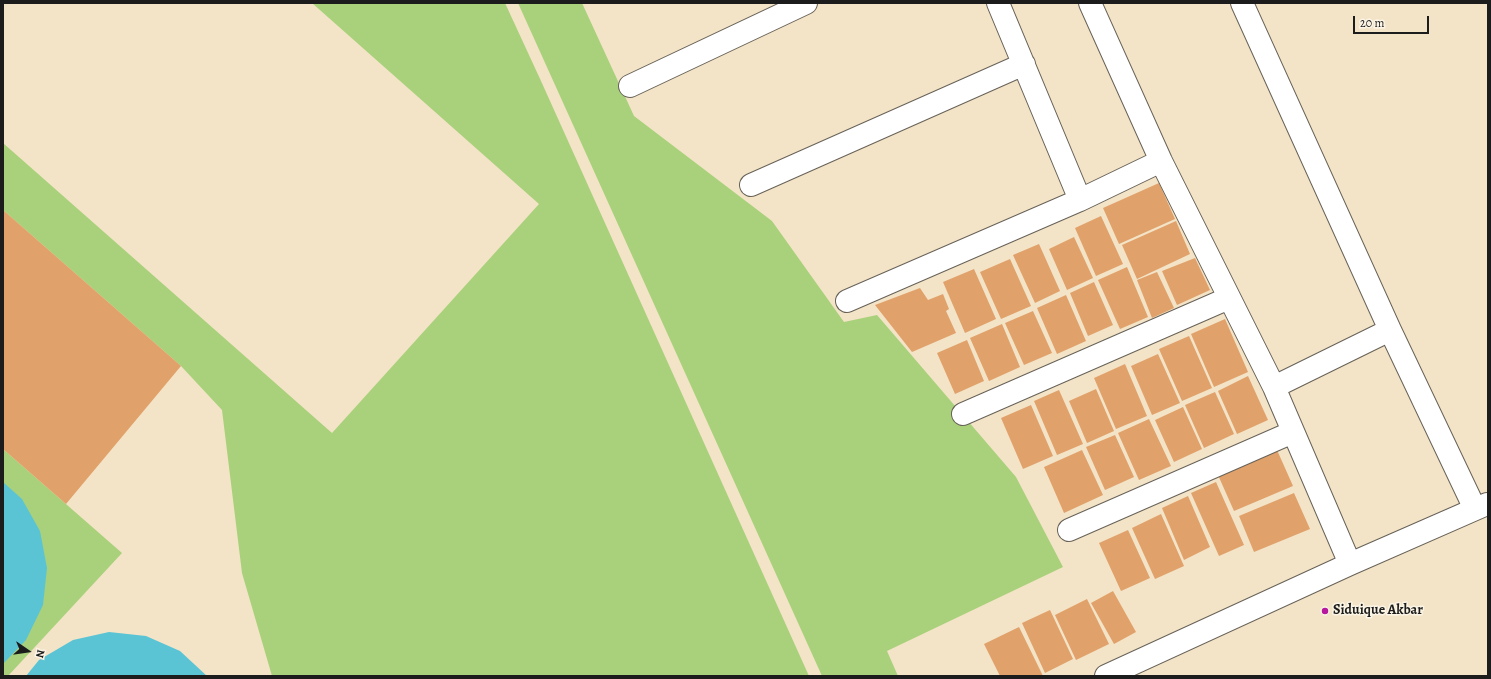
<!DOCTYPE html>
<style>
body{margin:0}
#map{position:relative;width:1491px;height:679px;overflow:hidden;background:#f3e3c7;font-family:Alegreya,serif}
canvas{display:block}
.frame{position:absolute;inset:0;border:4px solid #1c1c1c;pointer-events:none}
.north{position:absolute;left:8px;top:631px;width:40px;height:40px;-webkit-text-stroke:3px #fcf5e5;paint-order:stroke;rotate:103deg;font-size:11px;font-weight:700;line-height:16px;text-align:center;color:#1c1c1c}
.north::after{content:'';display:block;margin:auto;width:14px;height:18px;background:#1c1c1c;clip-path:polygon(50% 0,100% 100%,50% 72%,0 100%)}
.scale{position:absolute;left:1353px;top:16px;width:76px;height:18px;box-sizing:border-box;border:2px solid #1c1c1c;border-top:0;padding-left:5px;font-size:12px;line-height:14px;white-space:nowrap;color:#1c1c1c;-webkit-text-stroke:3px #fcf5e5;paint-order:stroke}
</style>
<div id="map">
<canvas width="1491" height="679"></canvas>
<div class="frame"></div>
<div class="north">N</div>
<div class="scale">20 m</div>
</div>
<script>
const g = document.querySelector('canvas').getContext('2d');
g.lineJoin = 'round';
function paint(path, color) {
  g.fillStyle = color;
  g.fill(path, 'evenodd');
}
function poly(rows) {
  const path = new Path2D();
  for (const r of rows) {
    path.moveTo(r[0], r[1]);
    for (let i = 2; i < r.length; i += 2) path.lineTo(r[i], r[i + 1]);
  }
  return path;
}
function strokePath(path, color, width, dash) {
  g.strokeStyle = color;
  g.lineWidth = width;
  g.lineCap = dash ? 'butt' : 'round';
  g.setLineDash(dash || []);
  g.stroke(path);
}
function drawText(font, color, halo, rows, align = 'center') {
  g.font = font + ' Alegreya,serif';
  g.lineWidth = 3;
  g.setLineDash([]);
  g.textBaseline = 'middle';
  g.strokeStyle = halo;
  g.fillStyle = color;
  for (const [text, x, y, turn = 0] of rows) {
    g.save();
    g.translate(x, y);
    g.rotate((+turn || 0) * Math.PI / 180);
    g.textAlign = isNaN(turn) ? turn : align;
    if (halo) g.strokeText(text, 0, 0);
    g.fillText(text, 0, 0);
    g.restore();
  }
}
paint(poly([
 [312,3,505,3,541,81,809,676,272,676,242,573,222,410,181,366,3,210,3,143,332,433,539,204],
 [518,3,582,3,634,116,772,221,844,322,877,315,1016,477,1063,567,887,651,898,676,822,676],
 [3,449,122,553,8,676,3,676]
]), '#a9d17b');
paint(poly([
 [3,482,22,499,40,531,47,568,43,605,26,640,3,664],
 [109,632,146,636,180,651,207,676,26,676,39,660,73,640]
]), '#5ac4d5');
paint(poly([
 [1159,183,1175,219,1119,244,1103,208],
 [3,210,181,366,66,504,3,449],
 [1101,216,1123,264,1096,276,1075,228],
 [1176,221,1190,254,1137,279,1122,245],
 [1074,237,1093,278,1067,290,1049,249],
 [1039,244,1060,291,1035,303,1013,255],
 [1195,258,1210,290,1177,305,1162,271],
 [1010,259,1031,306,1001,319,980,272],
 [1127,267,1148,317,1120,329,1098,280],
 [974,269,996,319,965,333,943,282],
 [1157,272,1174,308,1152,318,1137,280],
 [1094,282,1113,325,1088,336,1070,293],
 [920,288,928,300,943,294,949,309,946,311,956,333,912,352,875,305],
 [1066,295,1086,341,1057,354,1037,308],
 [1033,311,1052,353,1024,365,1005,323],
 [1225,319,1248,372,1214,387,1191,334],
 [1002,324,1020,367,989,381,970,338],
 [1189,336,1212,388,1182,401,1159,349],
 [967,340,984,381,955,394,937,353],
 [1158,354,1180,403,1152,415,1131,366],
 [1125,364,1147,416,1116,429,1094,378],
 [1248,376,1268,420,1237,434,1218,391],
 [1096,389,1114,431,1087,443,1069,401],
 [1059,390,1083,444,1057,455,1034,401],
 [1215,392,1234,434,1204,448,1185,405],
 [1031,405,1053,456,1023,469,1001,418],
 [1183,407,1202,449,1174,462,1155,420],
 [1149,419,1171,466,1139,480,1118,433],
 [1115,435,1134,477,1105,490,1086,447],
 [1082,450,1103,495,1064,513,1044,467],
 [1277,450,1293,486,1234,511,1218,475],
 [1216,482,1244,545,1219,556,1191,493],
 [1294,493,1310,529,1254,552,1239,516],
 [1188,496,1210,547,1184,560,1162,508],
 [1161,514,1184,566,1155,579,1132,528],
 [1128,530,1150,578,1121,591,1099,543],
 [1113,591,1136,632,1114,644,1091,603],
 [1087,599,1109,644,1076,660,1055,615],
 [1050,610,1073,659,1045,673,1022,623],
 [1019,627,1043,676,1000,676,984,644]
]), '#e1a16a');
const street = poly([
 [998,3,1080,200],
 [1090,3,1161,161,1274,387,1350,564],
 [1242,3,1390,330,1475,509],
 [630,86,806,3],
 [751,185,1024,64],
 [847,301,1080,200,1161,161],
 [1274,387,1390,330],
 [963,414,1229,298],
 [1069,530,1293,432],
 [1106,676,1350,564,1487,504]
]);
strokePath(street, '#676258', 24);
strokePath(street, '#fff', 22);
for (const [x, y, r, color] of [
 [1325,611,4,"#b5179e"]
]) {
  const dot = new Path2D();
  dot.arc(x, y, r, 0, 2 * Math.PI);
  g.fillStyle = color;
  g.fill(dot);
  strokePath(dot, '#fcf5e5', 1.5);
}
drawText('bold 14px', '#1c1c1c', '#fcf5e5', [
 ["Siduique Akbar",1333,611]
], 'left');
</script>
